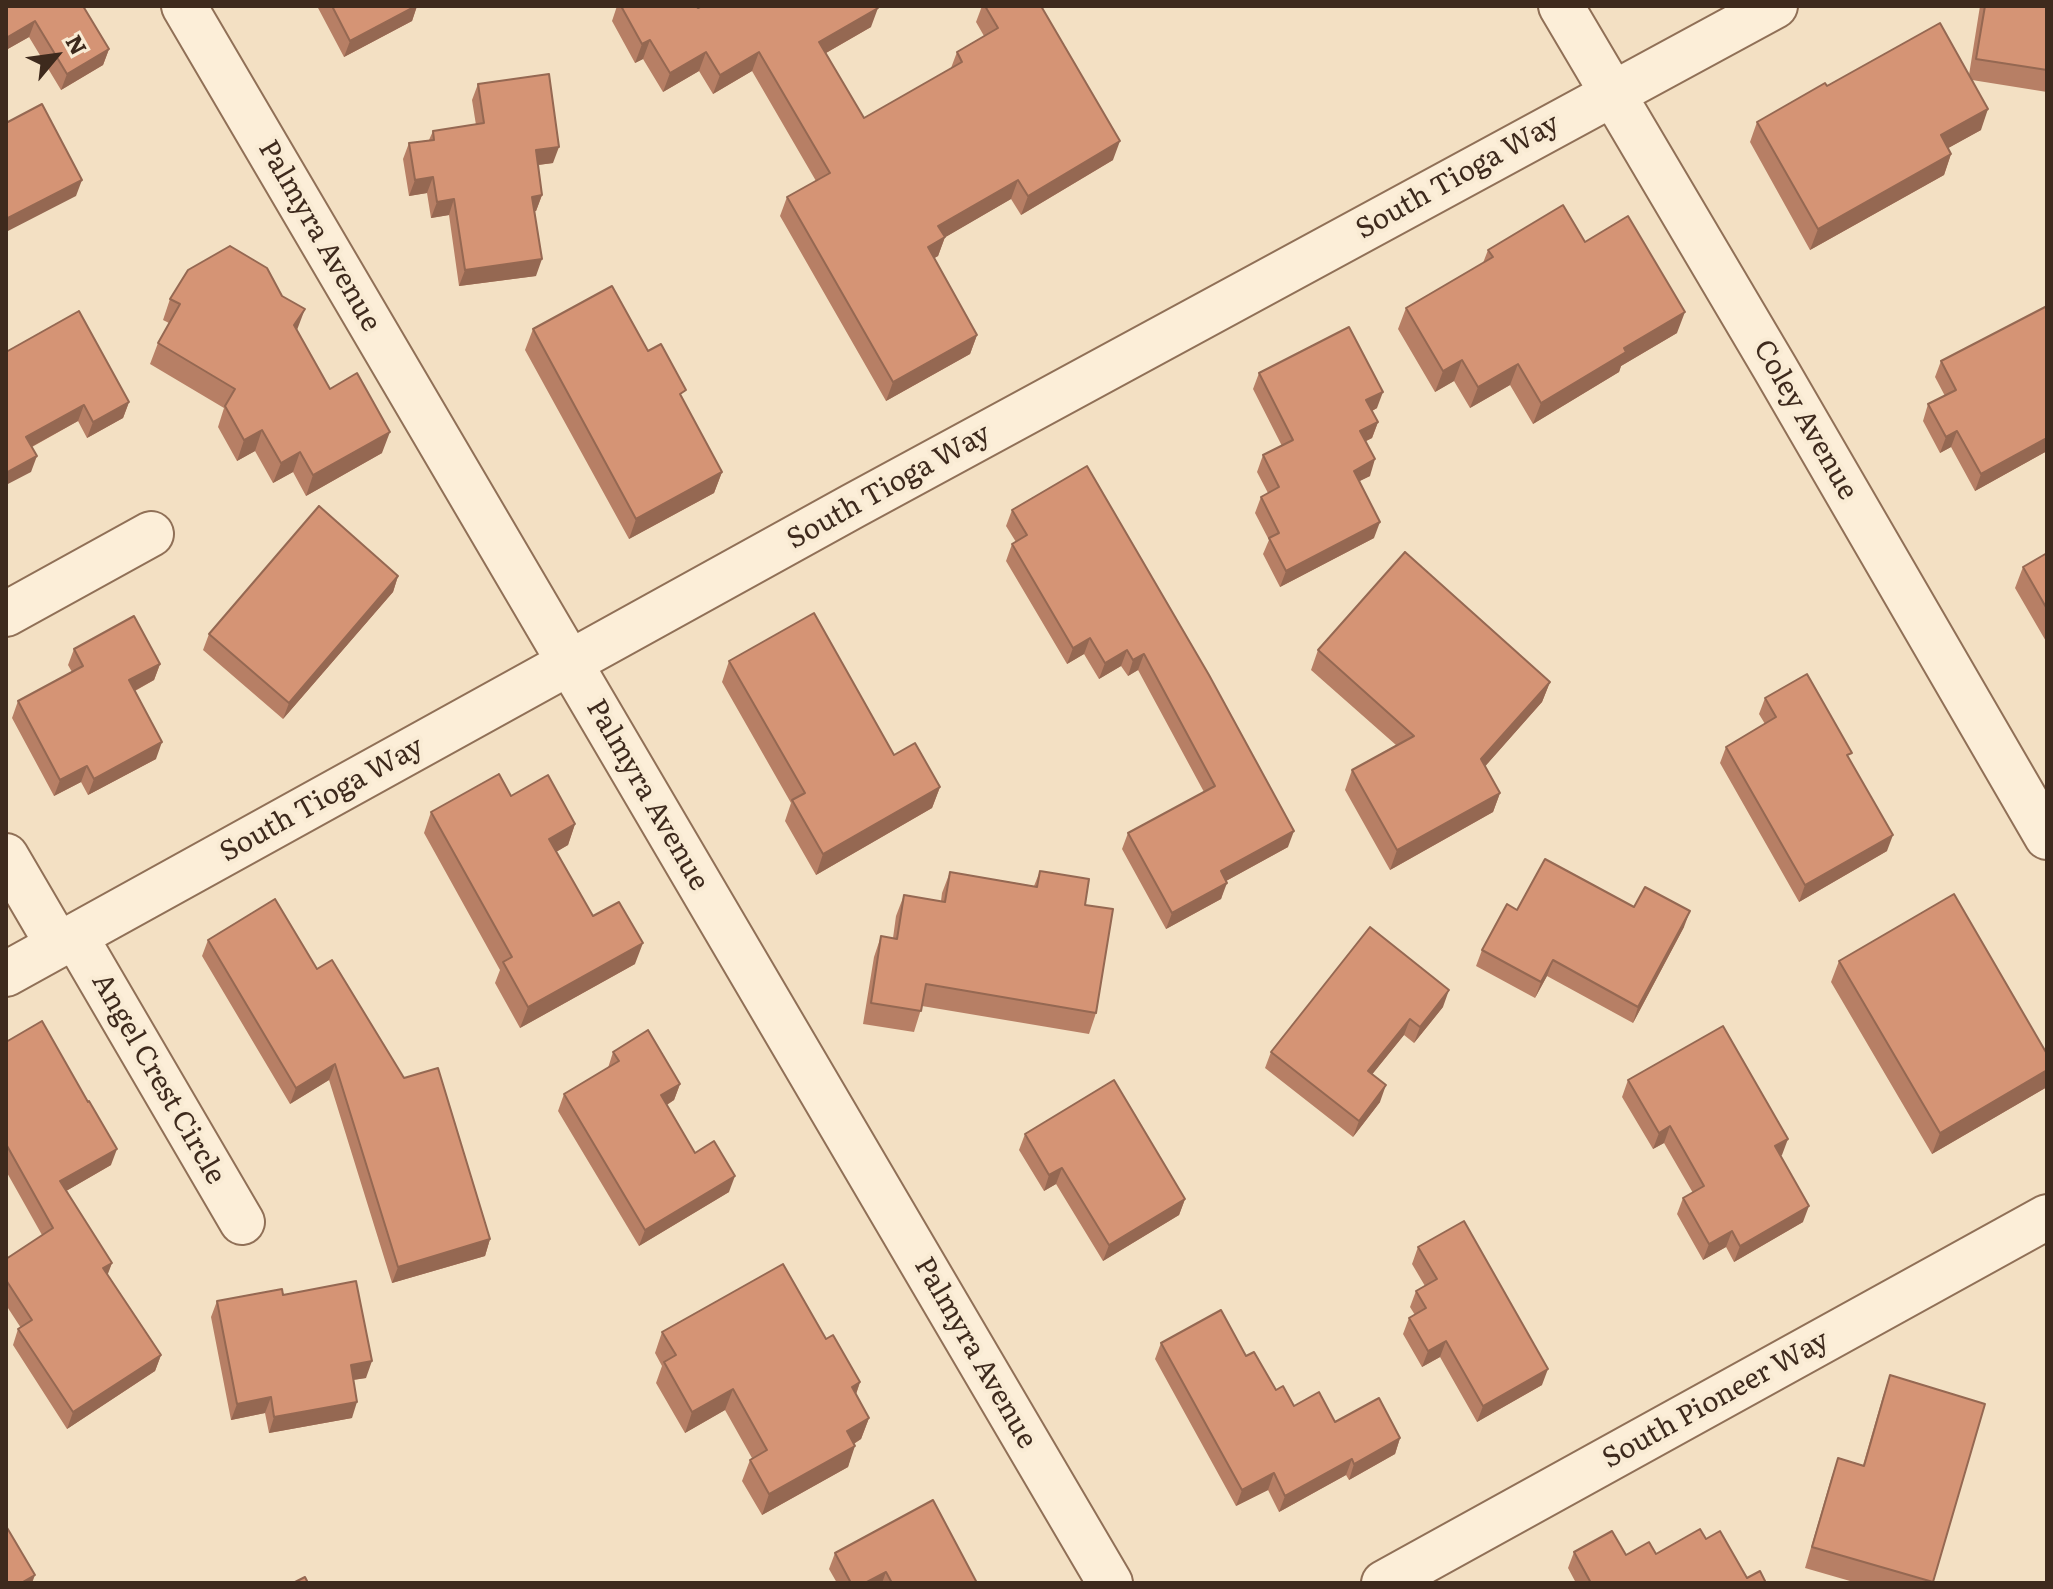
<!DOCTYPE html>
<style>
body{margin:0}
#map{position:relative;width:2053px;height:1589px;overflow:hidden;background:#f3e0c3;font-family:Literata,serif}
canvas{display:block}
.frame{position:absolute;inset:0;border:8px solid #3e2a1d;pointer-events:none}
.north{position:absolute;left:16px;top:16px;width:80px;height:80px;-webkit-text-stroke:6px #f9ebd4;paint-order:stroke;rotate:61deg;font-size:22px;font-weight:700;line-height:32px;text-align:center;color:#3e2a1d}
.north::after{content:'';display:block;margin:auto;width:28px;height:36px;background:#3e2a1d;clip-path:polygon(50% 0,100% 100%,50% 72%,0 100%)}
</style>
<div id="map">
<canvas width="2053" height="1589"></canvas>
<div class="frame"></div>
<div class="north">N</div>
</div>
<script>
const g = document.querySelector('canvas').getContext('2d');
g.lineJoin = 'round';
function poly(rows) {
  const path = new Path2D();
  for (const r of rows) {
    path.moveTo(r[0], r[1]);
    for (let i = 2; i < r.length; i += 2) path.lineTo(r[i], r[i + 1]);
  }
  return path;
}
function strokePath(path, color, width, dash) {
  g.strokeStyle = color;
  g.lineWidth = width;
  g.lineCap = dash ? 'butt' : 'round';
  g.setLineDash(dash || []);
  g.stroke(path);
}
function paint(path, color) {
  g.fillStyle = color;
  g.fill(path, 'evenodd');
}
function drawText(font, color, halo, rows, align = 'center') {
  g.font = font + ' Literata,serif';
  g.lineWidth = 8;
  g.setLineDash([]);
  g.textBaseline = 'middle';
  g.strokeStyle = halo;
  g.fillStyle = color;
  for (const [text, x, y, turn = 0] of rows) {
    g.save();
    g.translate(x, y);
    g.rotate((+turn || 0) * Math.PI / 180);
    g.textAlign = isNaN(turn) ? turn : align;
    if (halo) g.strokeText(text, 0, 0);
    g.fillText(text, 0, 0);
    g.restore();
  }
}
const street = poly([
 [184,6,1110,1583],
 [1561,6,1775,368,2047,837],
 [6,614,151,534],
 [6,856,58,945],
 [75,936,242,1222],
 [6,974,853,506,1775,6],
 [1384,1583,2047,1217]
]);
strokePath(street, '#907057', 48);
strokePath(street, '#fceed8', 44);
paint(poly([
 [6,6,109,49,103,65,61,90,29,37,6,50],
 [317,6,417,6,412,21,344,57],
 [617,6,696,6,698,8,871,27,826,53,864,118,951,68,957,52,984,36,976,22,982,6,1041,6,1113,160,1021,215,1011,199,945,237,938,256,934,258,977,335,970,354,886,401,780,216,787,197,816,181,752,71,713,94,699,71,663,92,643,59,635,63,612,21],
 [1980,6,2047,6,2047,92,1972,80,1981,130,1948,148,1951,154,1944,175,1810,250,1750,142,1757,122,1827,86,1969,75],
 [478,84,553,163,538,165,542,195,536,211,535,211,536,276,459,286,449,215,431,218,427,193,409,196,403,159,409,143,429,140,433,131,476,125,472,100],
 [1585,242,1677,333,1621,366,1619,372,1533,424,1510,385,1470,408,1454,381,1435,392,1398,329,1406,308,1483,263,1488,250],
 [170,299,297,330,330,389,382,453,306,496,293,472,273,483,255,451,237,461,218,427,224,408,150,364,158,343,169,323,163,320],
 [2047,306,2047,451,1975,491,1951,447,1940,453,1923,421,1928,404,1945,396,1935,377,1941,361],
 [533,329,648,351,683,400,722,472,714,493,629,539,525,350],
 [6,352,129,402,123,418,87,438,78,421,32,447,31,472],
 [1259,373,1377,408,1372,411,1378,422,1372,438,1366,441,1370,476,1359,481,1374,538,1280,587,1263,554,1269,540,1255,513,1261,497,1268,493,1257,472,1263,455,1282,446,1253,389],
 [1087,466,1288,847,1226,881,1221,899,1166,929,1122,849,1128,833,1204,792,1138,670,1128,676,1121,666,1099,679,1084,654,1067,664,1006,561,1012,544,1016,542,1006,526,1012,510],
 [2047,553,2047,643,2015,588,2023,567],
 [398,576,393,592,283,719,203,650,209,634],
 [74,649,160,664,154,680,135,691,156,759,88,795,81,782,54,796,12,718,18,701,72,672,68,665],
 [1318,650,1550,682,1542,702,1485,766,1500,793,1493,812,1390,870,1345,790,1352,770,1396,745,1311,670],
 [729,661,894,755,940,787,932,808,816,875,785,821,791,803,722,682],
 [1765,698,1849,759,1887,851,1799,902,1720,763,1726,747,1765,724,1759,714],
 [511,796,575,824,568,845,556,852,593,916,635,964,520,1028,495,983,500,970,424,833,431,812],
 [1040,871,1085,905,1096,1013,1089,1034,922,1006,914,1032,863,1024,874,957,881,936,893,938,896,916,904,895,941,901,942,893,950,872,1034,886],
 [1634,907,1684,927,1633,1023,1547,976,1535,998,1476,966,1482,950,1517,910],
 [208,940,317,969,490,1239,485,1256,392,1283,329,1080,290,1104,202,956],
 [1839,961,2047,1087,1932,1154,1831,982],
 [1443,1007,1414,1043,1404,1035,1372,1074,1380,1102,1353,1137,1265,1068,1271,1052],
 [6,1042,111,1165,66,1191,112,1263,107,1274,161,1355,155,1371,67,1429,13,1345,18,1329,21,1328,6,1305,6,1259,42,1235,6,1171],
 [613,1052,680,1084,674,1100,667,1105,695,1153,729,1192,639,1246,558,1111,564,1094,608,1068],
 [1628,1080,1782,1155,1780,1156,1803,1222,1734,1262,1726,1247,1703,1260,1677,1214,1683,1198,1693,1193,1664,1143,1653,1149,1622,1097],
 [1025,1134,1185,1199,1179,1215,1103,1261,1056,1184,1044,1191,1019,1150],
 [1418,1247,1542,1385,1477,1422,1440,1357,1422,1367,1403,1334,1409,1318,1415,1315,1410,1307,1416,1291,1425,1286,1412,1264],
 [283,1295,366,1378,353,1380,352,1418,269,1433,265,1413,231,1420,211,1317,217,1301],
 [662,1332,826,1339,860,1382,856,1394,869,1418,861,1439,854,1444,848,1467,762,1515,742,1481,750,1460,752,1458,725,1410,685,1433,656,1383,662,1366,655,1353],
 [1161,1343,1246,1356,1276,1390,1294,1406,1335,1422,1400,1438,1395,1454,1349,1480,1346,1475,1279,1512,1268,1490,1236,1506,1155,1359],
 [1890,1375,1985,1404,1933,1583,1857,1583,1805,1568,1831,1479,1838,1458,1863,1465,1883,1396],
 [1706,1539,1747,1578,1766,1583,1576,1583,1568,1568,1574,1552,1626,1555,1656,1554],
 [835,1553,977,1583,837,1583,829,1569]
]), '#b77f65');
paint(poly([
 [417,6,412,21,344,57,350,41],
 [878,8,871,27,812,61,819,42],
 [35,21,29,37,6,50,6,38],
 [650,40,643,59,635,63,642,44],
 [109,49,103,65,61,90,67,74],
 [706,52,699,71,663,92,670,73],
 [759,52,752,71,713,94,720,75],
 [1988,109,1981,130,1934,156,1941,135],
 [1120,141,1113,160,1021,215,1028,196],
 [559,147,553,163,530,166,536,150],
 [1951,154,1944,175,1810,250,1818,229],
 [433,177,427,193,409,196,415,180],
 [82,180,76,196,6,232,6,219],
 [1018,180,1011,199,932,245,938,226],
 [542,195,536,211,526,213,532,197],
 [454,199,449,215,431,218,437,202],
 [945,237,938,256,921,266,928,247],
 [542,259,536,276,459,286,465,270],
 [305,309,297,330,294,325],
 [1685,312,1677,333,1621,366,1619,372,1533,424,1541,403,1624,348],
 [977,335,970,354,886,401,893,382],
 [1462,360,1454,381,1435,392,1443,371],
 [1518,364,1510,385,1470,408,1478,387],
 [1383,392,1377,408,1361,417,1366,400],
 [129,402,123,418,87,438,93,422],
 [84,405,78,421,20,453,26,437],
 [1378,422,1372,438,1354,447,1360,431],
 [262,430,255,451,237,461,244,440],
 [1957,431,1951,447,1940,453,1946,437],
 [390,432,382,453,306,496,313,475],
 [2047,438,2047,451,1975,491,1981,474],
 [300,452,293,472,273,483,281,463],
 [37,456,31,472,6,485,6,473],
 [1375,459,1370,476,1348,487,1354,471],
 [722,472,714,493,629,539,636,519],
 [1380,522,1374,538,1280,587,1286,571],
 [398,576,393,592,283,719,289,703],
 [1090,638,1084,654,1067,664,1073,648],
 [1127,650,1121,666,1099,679,1105,663],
 [1144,654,1138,670,1128,676,1133,660],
 [160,664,154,680,123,697,129,680],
 [1550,682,1542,702,1474,779,1481,759],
 [162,742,156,759,88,795,94,779],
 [87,766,81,782,54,796,60,780],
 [940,787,932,808,816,875,823,854],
 [1500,793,1493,812,1390,870,1397,850],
 [575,824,568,845,542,860,549,839],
 [1294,831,1288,847,1215,887,1221,871],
 [1893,835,1887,851,1799,902,1805,885],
 [1227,883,1221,899,1166,929,1172,913],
 [1690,911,1684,927,1633,1023,1638,1007],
 [643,943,635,964,520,1028,528,1007],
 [1553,960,1547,976,1535,998,1541,982],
 [1449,990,1443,1007,1414,1043,1420,1027],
 [1410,1019,1404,1035,1362,1087,1368,1071],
 [335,1064,329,1080,290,1104,296,1088],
 [2047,1070,2047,1087,1932,1154,1940,1133],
 [680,1084,674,1100,655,1112,661,1095],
 [1386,1085,1380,1102,1353,1137,1359,1121],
 [1670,1126,1664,1143,1653,1149,1659,1133],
 [1788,1139,1782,1155,1769,1162,1775,1146],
 [117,1149,111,1165,54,1198,60,1181],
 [1062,1168,1056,1184,1044,1191,1049,1175],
 [735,1176,729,1192,639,1246,645,1230],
 [1185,1199,1179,1215,1103,1261,1109,1245],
 [1809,1206,1803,1222,1734,1262,1740,1246],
 [1732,1231,1726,1247,1703,1260,1709,1244],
 [490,1239,485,1256,392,1283,398,1267],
 [112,1263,106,1279,103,1268],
 [1446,1341,1440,1357,1422,1367,1428,1351],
 [161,1355,155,1371,67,1429,73,1412],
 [372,1361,366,1378,345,1381,351,1365],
 [1548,1369,1542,1385,1477,1422,1483,1406],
 [860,1382,853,1403,852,1387],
 [733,1389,725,1410,685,1433,692,1412],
 [271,1397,265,1413,231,1420,237,1404],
 [357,1402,352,1418,269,1433,274,1417],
 [869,1418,861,1439,840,1452,847,1431],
 [1400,1438,1395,1454,1349,1480,1354,1464],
 [855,1446,848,1467,762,1515,769,1494],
 [1352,1459,1346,1475,1279,1512,1285,1496],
 [1274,1473,1268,1490,1236,1506,1242,1490],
 [886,1572,882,1583,865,1583],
 [35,1575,32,1583,21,1583]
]), '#956852');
const building = poly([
 [6,6,83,6,109,49,67,74,35,21,6,38,6,6],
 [332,6,416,6,350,41,332,6],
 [621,6,696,6,698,8,702,6,877,6,878,8,819,42,864,118,962,62,957,52,998,28,985,6,1041,6,1120,141,1028,196,1018,180,938,226,945,237,928,247,977,335,893,382,787,197,830,173,759,52,720,75,706,52,670,73,650,40,642,44,621,6],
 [1985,6,2047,6,2047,70,1976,59,1985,6],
 [1940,23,1988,109,1941,135,1951,154,1818,229,1757,122,1825,83,1827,86,1940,23],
 [549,74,559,147,536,150,542,195,532,197,542,259,465,270,454,199,437,202,433,177,415,180,409,143,434,140,433,131,484,123,478,84,549,74],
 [42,104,82,180,6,219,6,123,42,104],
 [1563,205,1585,242,1628,216,1685,312,1624,348,1626,352,1541,403,1518,364,1478,387,1462,360,1443,371,1406,308,1493,257,1488,250,1563,205],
 [230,246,267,268,282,296,305,309,294,325,330,389,357,373,390,432,313,475,300,452,281,463,262,430,244,440,225,406,235,389,158,343,180,304,170,299,188,270,230,246],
 [612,286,648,351,661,344,686,390,680,394,722,472,636,519,533,329,612,286],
 [2047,306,2047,438,1981,474,1957,431,1946,437,1928,404,1956,390,1941,361,2047,306],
 [79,311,129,402,93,422,84,405,26,437,37,456,6,473,6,352,79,311],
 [1349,327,1383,392,1366,400,1378,422,1360,431,1375,459,1354,471,1380,522,1286,571,1269,538,1279,533,1261,497,1279,487,1263,455,1293,440,1259,373,1349,327],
 [1087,466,1209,675,1294,831,1221,871,1227,883,1172,913,1128,833,1215,786,1144,654,1133,660,1127,650,1105,663,1090,638,1073,648,1012,544,1027,535,1012,510,1087,466],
 [319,506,398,576,289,703,209,634,319,506],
 [1405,552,1550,682,1481,759,1500,793,1397,850,1352,770,1414,736,1318,650,1405,552],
 [2047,553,2047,609,2023,567,2047,553],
 [814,613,894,755,915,743,940,787,823,854,792,800,805,793,729,661,814,613],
 [134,616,160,664,129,680,162,742,94,779,87,766,60,780,18,701,83,666,74,649,134,616],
 [1807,674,1852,753,1847,755,1893,835,1805,885,1726,747,1776,717,1765,698,1807,674],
 [499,774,511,796,548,775,575,824,549,839,593,916,619,902,643,943,528,1007,503,962,512,957,431,812,499,774],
 [1545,859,1634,907,1645,887,1690,911,1638,1007,1553,960,1541,982,1482,950,1507,904,1517,910,1545,859],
 [1040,871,1089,879,1085,905,1113,909,1096,1013,926,984,921,1011,871,1003,881,936,897,939,904,895,945,902,950,872,1037,887,1040,871],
 [1954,894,2047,1054,2047,1070,1940,1133,1839,961,1954,894],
 [275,899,317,969,332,960,404,1078,438,1068,490,1239,398,1267,335,1064,296,1088,208,940,275,899],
 [1370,927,1449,990,1420,1027,1410,1019,1368,1071,1386,1085,1359,1121,1271,1052,1370,927],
 [42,1021,88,1102,89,1101,117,1149,60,1181,112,1263,103,1268,161,1355,73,1412,18,1329,32,1320,6,1280,6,1259,53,1228,6,1144,6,1042,42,1021],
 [1723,1026,1788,1139,1775,1146,1809,1206,1740,1246,1732,1231,1709,1244,1683,1198,1704,1186,1670,1126,1659,1133,1628,1080,1723,1026],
 [648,1030,680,1084,661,1095,695,1153,714,1141,735,1176,645,1230,564,1094,619,1061,613,1052,648,1030],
 [1114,1080,1185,1199,1109,1245,1062,1168,1049,1175,1025,1134,1114,1080],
 [1464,1221,1548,1369,1483,1406,1446,1341,1428,1351,1409,1318,1426,1308,1416,1291,1437,1279,1418,1247,1464,1221],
 [783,1264,826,1339,833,1335,860,1382,852,1387,869,1418,847,1431,855,1446,769,1494,750,1460,767,1450,733,1389,692,1412,664,1362,676,1355,662,1332,783,1264],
 [356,1281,372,1361,351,1365,357,1402,274,1417,271,1397,237,1404,217,1301,282,1289,283,1295,356,1281],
 [1221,1310,1246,1356,1254,1352,1276,1390,1283,1386,1294,1406,1319,1392,1335,1422,1379,1398,1400,1438,1354,1464,1352,1459,1285,1496,1274,1473,1242,1490,1161,1343,1221,1310],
 [1890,1375,1985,1404,1933,1582,1812,1547,1838,1458,1864,1466,1890,1375],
 [933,1500,977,1583,892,1583,886,1572,865,1583,851,1583,835,1553,933,1500],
 [6,1526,35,1575,21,1583,6,1583,6,1526],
 [1700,1529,1706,1539,1720,1531,1747,1578,1760,1571,1766,1583,1591,1583,1574,1552,1612,1531,1626,1555,1649,1542,1656,1554,1700,1529],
 [305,1577,308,1583,293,1583,305,1577]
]);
paint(building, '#d59475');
strokePath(building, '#956852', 2);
drawText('28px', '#3e2a1d', '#f9ebd4', [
 ["South Tioga Way",1458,177,-29],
 ["Palmyra Avenue",319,236,60],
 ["Coley Avenue",1805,420,60],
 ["South Tioga Way",889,487,-29],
 ["Palmyra Avenue",647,795,60],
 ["South Tioga Way",322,800,-29],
 ["Angel Crest Circle",158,1079,60],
 ["Palmyra Avenue",975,1353,60],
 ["South Pioneer Way",1716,1400,-29]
]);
</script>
